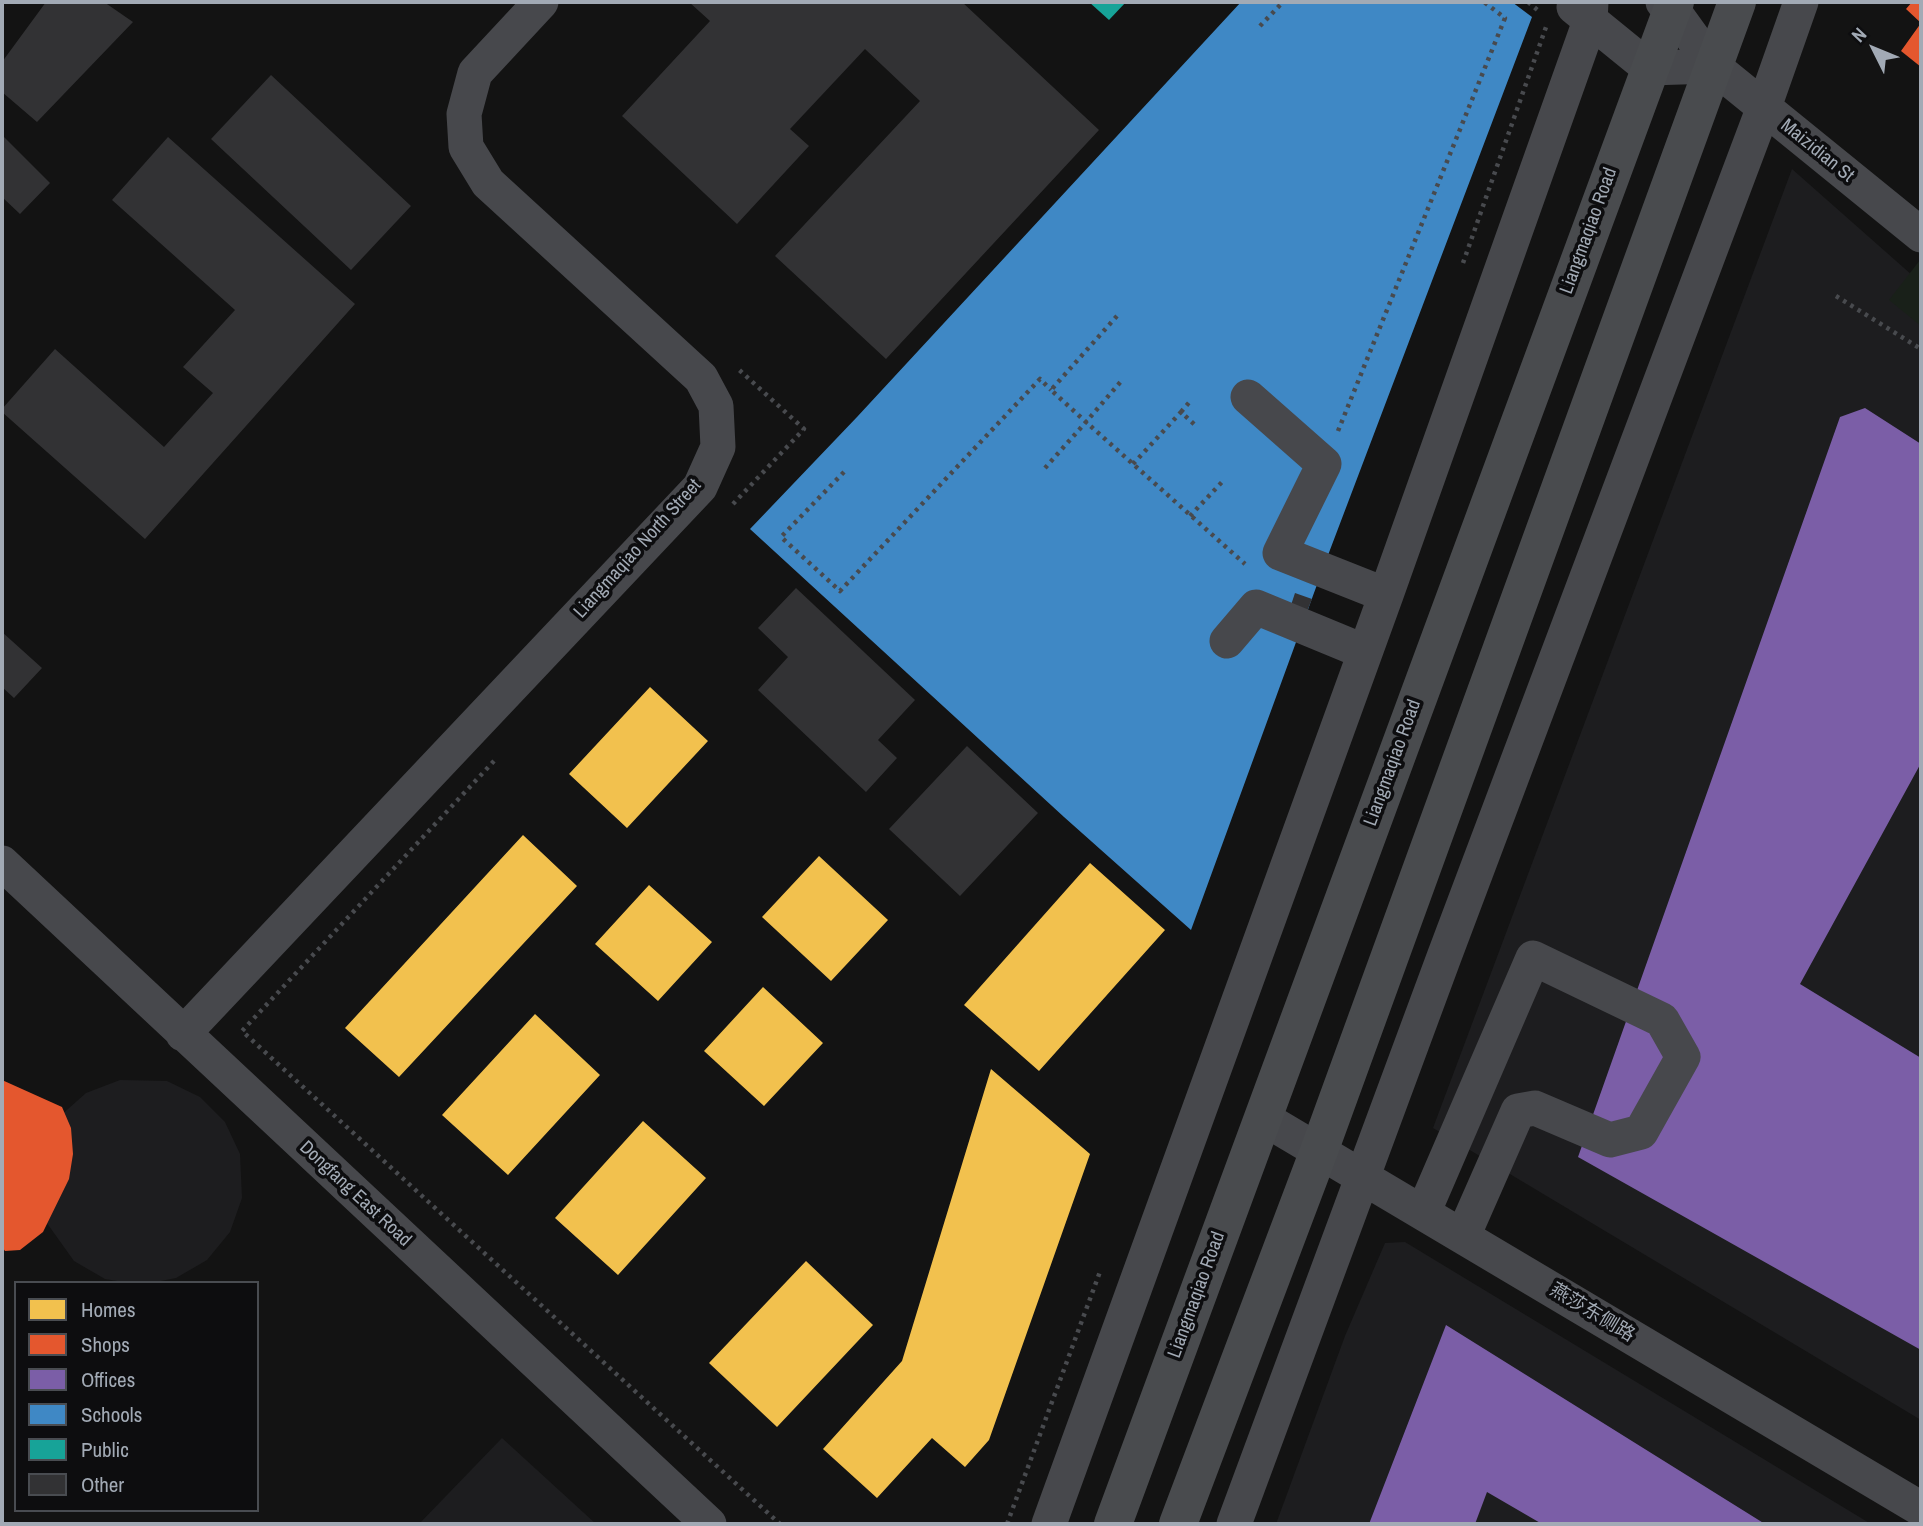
<!DOCTYPE html>
<meta charset="utf-8">
<style>
body{margin:0}
#map{position:relative;width:1923px;height:1526px;overflow:hidden;background:#131313;font-family:"Archivo Narrow",sans-serif}
canvas{display:block}
.frame{position:absolute;inset:0;border:4px solid #a2aab5;pointer-events:none}
.legend{position:absolute;left:14px;top:1281px;width:245px;height:231px;box-sizing:border-box;background:#0d0d0f;border:2px solid #494c51;margin:0;padding:9px 12px;list-style:none;font-size:21px;color:#a2aab5}
.legend li{display:flex;align-items:center;gap:14px;height:35px}
.legend b{width:35px;border:2px solid #494c51}
.north{position:absolute;left:1839px;top:14px;width:70px;height:70px;-webkit-text-stroke:5px #0d0d0f;paint-order:stroke;rotate:313deg;font-size:19px;font-weight:700;line-height:28px;text-align:center;color:#a2aab5}
.north::after{content:'';display:block;margin:auto;width:24px;height:32px;background:#a2aab5;clip-path:polygon(50% 0,100% 100%,50% 72%,0 100%)}
</style>
<div id="map">
<canvas width="1923" height="1526"></canvas>
<div class="frame"></div>
<ul class="legend">
<li><b style="height:19px;background:#f2c14e"></b>Homes</li>
<li><b style="height:19px;background:#e4572e"></b>Shops</li>
<li><b style="height:19px;background:#7b5ea7"></b>Offices</li>
<li><b style="height:19px;background:#3f88c5"></b>Schools</li>
<li><b style="height:19px;background:#17a398"></b>Public</li>
<li><b style="height:19px;background:#323234"></b>Other</li>
</ul>
<div class="north">N</div>
</div>
<script>
const g = document.querySelector('canvas').getContext('2d');
g.lineJoin = 'round';
function paint(path, color) {
  g.fillStyle = color;
  g.fill(path, 'evenodd');
}
function poly(rows) {
  const path = new Path2D();
  for (const r of rows) {
    path.moveTo(r[0], r[1]);
    for (let i = 2; i < r.length; i += 2) path.lineTo(r[i], r[i + 1]);
  }
  return path;
}
function strokePath(path, color, width, dash) {
  g.strokeStyle = color;
  g.lineWidth = width;
  g.lineCap = dash ? 'butt' : 'round';
  g.setLineDash(dash || []);
  g.stroke(path);
}
function drawText(font, color, halo, rows, align = 'center') {
  g.font = font + ' "Archivo Narrow","Noto Sans SC",sans-serif';
  g.lineWidth = 7;
  g.setLineDash([]);
  g.textBaseline = 'middle';
  g.strokeStyle = halo;
  g.fillStyle = color;
  for (const [text, x, y, turn = 0] of rows) {
    g.save();
    g.translate(x, y);
    g.rotate((+turn || 0) * Math.PI / 180);
    g.textAlign = isNaN(turn) ? turn : align;
    if (halo) g.strokeText(text, 0, 0);
    g.fillText(text, 0, 0);
    g.restore();
  }
}
paint(poly([
 [1792,169,1921,283,1921,1420,1433,1128],
 [120,1080,167,1081,200,1097,225,1122,240,1154,242,1198,230,1232,207,1260,176,1278,151,1283,129,1283,105,1279,74,1261,44,1219,59,1117,86,1093],
 [1405,1242,1871,1524,1276,1524,1345,1336,1385,1243],
 [502,1438,596,1524,419,1524]
]), '#1d1d1f');
paint(poly([
 [1920,260,1921,261,1921,326,1889,300]
]), '#192019');
paint(poly([
 [1108,531,1254,665,1211,713,1174,679,1130,727,1161,758,1126,793,984,663,1023,622,1078,675,1118,631,1061,579],
 [650,687,708,741,627,828,569,774],
 [523,835,577,886,399,1077,345,1028],
 [819,856,888,920,831,981,762,917],
 [1090,863,1165,930,1039,1071,964,1005],
 [649,885,712,942,658,1001,595,944],
 [763,987,823,1043,764,1106,704,1051],
 [535,1014,600,1075,508,1175,442,1115],
 [991,1069,1090,1154,989,1440,965,1467,932,1438,877,1498,823,1449,902,1361],
 [643,1121,706,1178,618,1275,555,1218],
 [806,1261,873,1325,777,1427,709,1363]
]), '#f2c14e');
paint(poly([
 [1912,2,1921,2,1921,67,1901,51,1921,23,1906,9],
 [2,1080,62,1107,71,1128,73,1154,69,1179,43,1232,20,1250,5,1251,2,1247]
]), '#e4572e');
paint(poly([
 [1865,408,1921,444,1921,763,1800,984,1921,1058,1921,1350,1578,1157,1840,417],
 [1446,1325,1765,1524,1542,1524,1487,1492,1475,1524,1369,1524]
]), '#7b5ea7');
paint(poly([
 [1241,2,1512,2,1532,17,1322,571,1191,930,1064,817,750,529,857,417]
]), '#3f88c5');
paint(poly([
 [1089,2,1126,2,1109,20]
]), '#17a398');
paint(poly([
 [46,2,104,2,133,22,37,122,2,92,2,62],
 [689,2,962,2,1099,130,886,359,775,256,920,101,865,49,790,129,809,146,737,224,622,116,710,21],
 [271,75,411,206,351,270,211,139],
 [2,135,50,183,20,214,2,197],
 [168,137,355,304,145,539,2,412,2,409,55,349,164,447,213,393,183,367,235,310,112,200],
 [796,588,915,700,878,740,897,758,866,792,758,690,788,657,758,628],
 [1295,593,1312,599,1306,614,1290,608],
 [2,632,42,668,14,698,2,687],
 [967,746,1038,813,960,896,889,829]
]), '#323234');
strokePath(poly([
 [1528,2,1540,12],
 [1260,26,1283,2],
 [1463,263,1546,27],
 [1836,296,1921,349],
 [1117,316,1051,390,1086,422,1123,379],
 [1181,412,1192,399],
 [1338,431,1505,18,1484,2],
 [1133,464,1181,412,1195,425],
 [1045,468,1086,422,1245,564],
 [844,472,781,537,840,591,1040,379,1051,390],
 [733,504,804,429,736,367],
 [1190,516,1223,481],
 [494,761,242,1031,780,1524],
 [1007,1524,1101,1269]
]), '#484a4e', 4.5, [3.5, 5]);
strokePath(poly([
 [1663,2,1672,9,1713,66,1921,235],
 [1574,7,1649,68,1713,66],
 [1248,397,1324,464,1280,553,1386,595],
 [1227,641,1256,607,1365,652],
 [2,863,709,1524],
 [183,1034,700,487,718,447,716,406,701,378,488,183,466,147,464,114,475,73,541,2],
 [1263,1118,1921,1509],
 [1423,1213,1533,958,1662,1020,1683,1057,1641,1132,1610,1140,1535,1108,1518,1111,1463,1236],
 [1049,1524,1386,595,1590,21,1591,2],
 [1234,1524,1444,957,1764,107,1801,2]
]), '#47484c', 35);
strokePath(poly([
 [1113,1524,1675,2],
 [1178,1524,1319,1151,1737,2]
]), '#494b4e', 38);
drawText('19px', '#a2aab5', '#0d0d0f', [
 ["Maizidian St",1817,151,39],
 ["Liangmaqiao Road",1589,231,-70],
 ["Liangmaqiao North Street",638,549,-48],
 ["Liangmaqiao Road",1393,763,-70],
 ["Dongfang East Road",355,1194,43],
 ["Liangmaqiao Road",1197,1295,-70],
 ["燕莎东侧路",1592,1313,31]
]);
</script>
